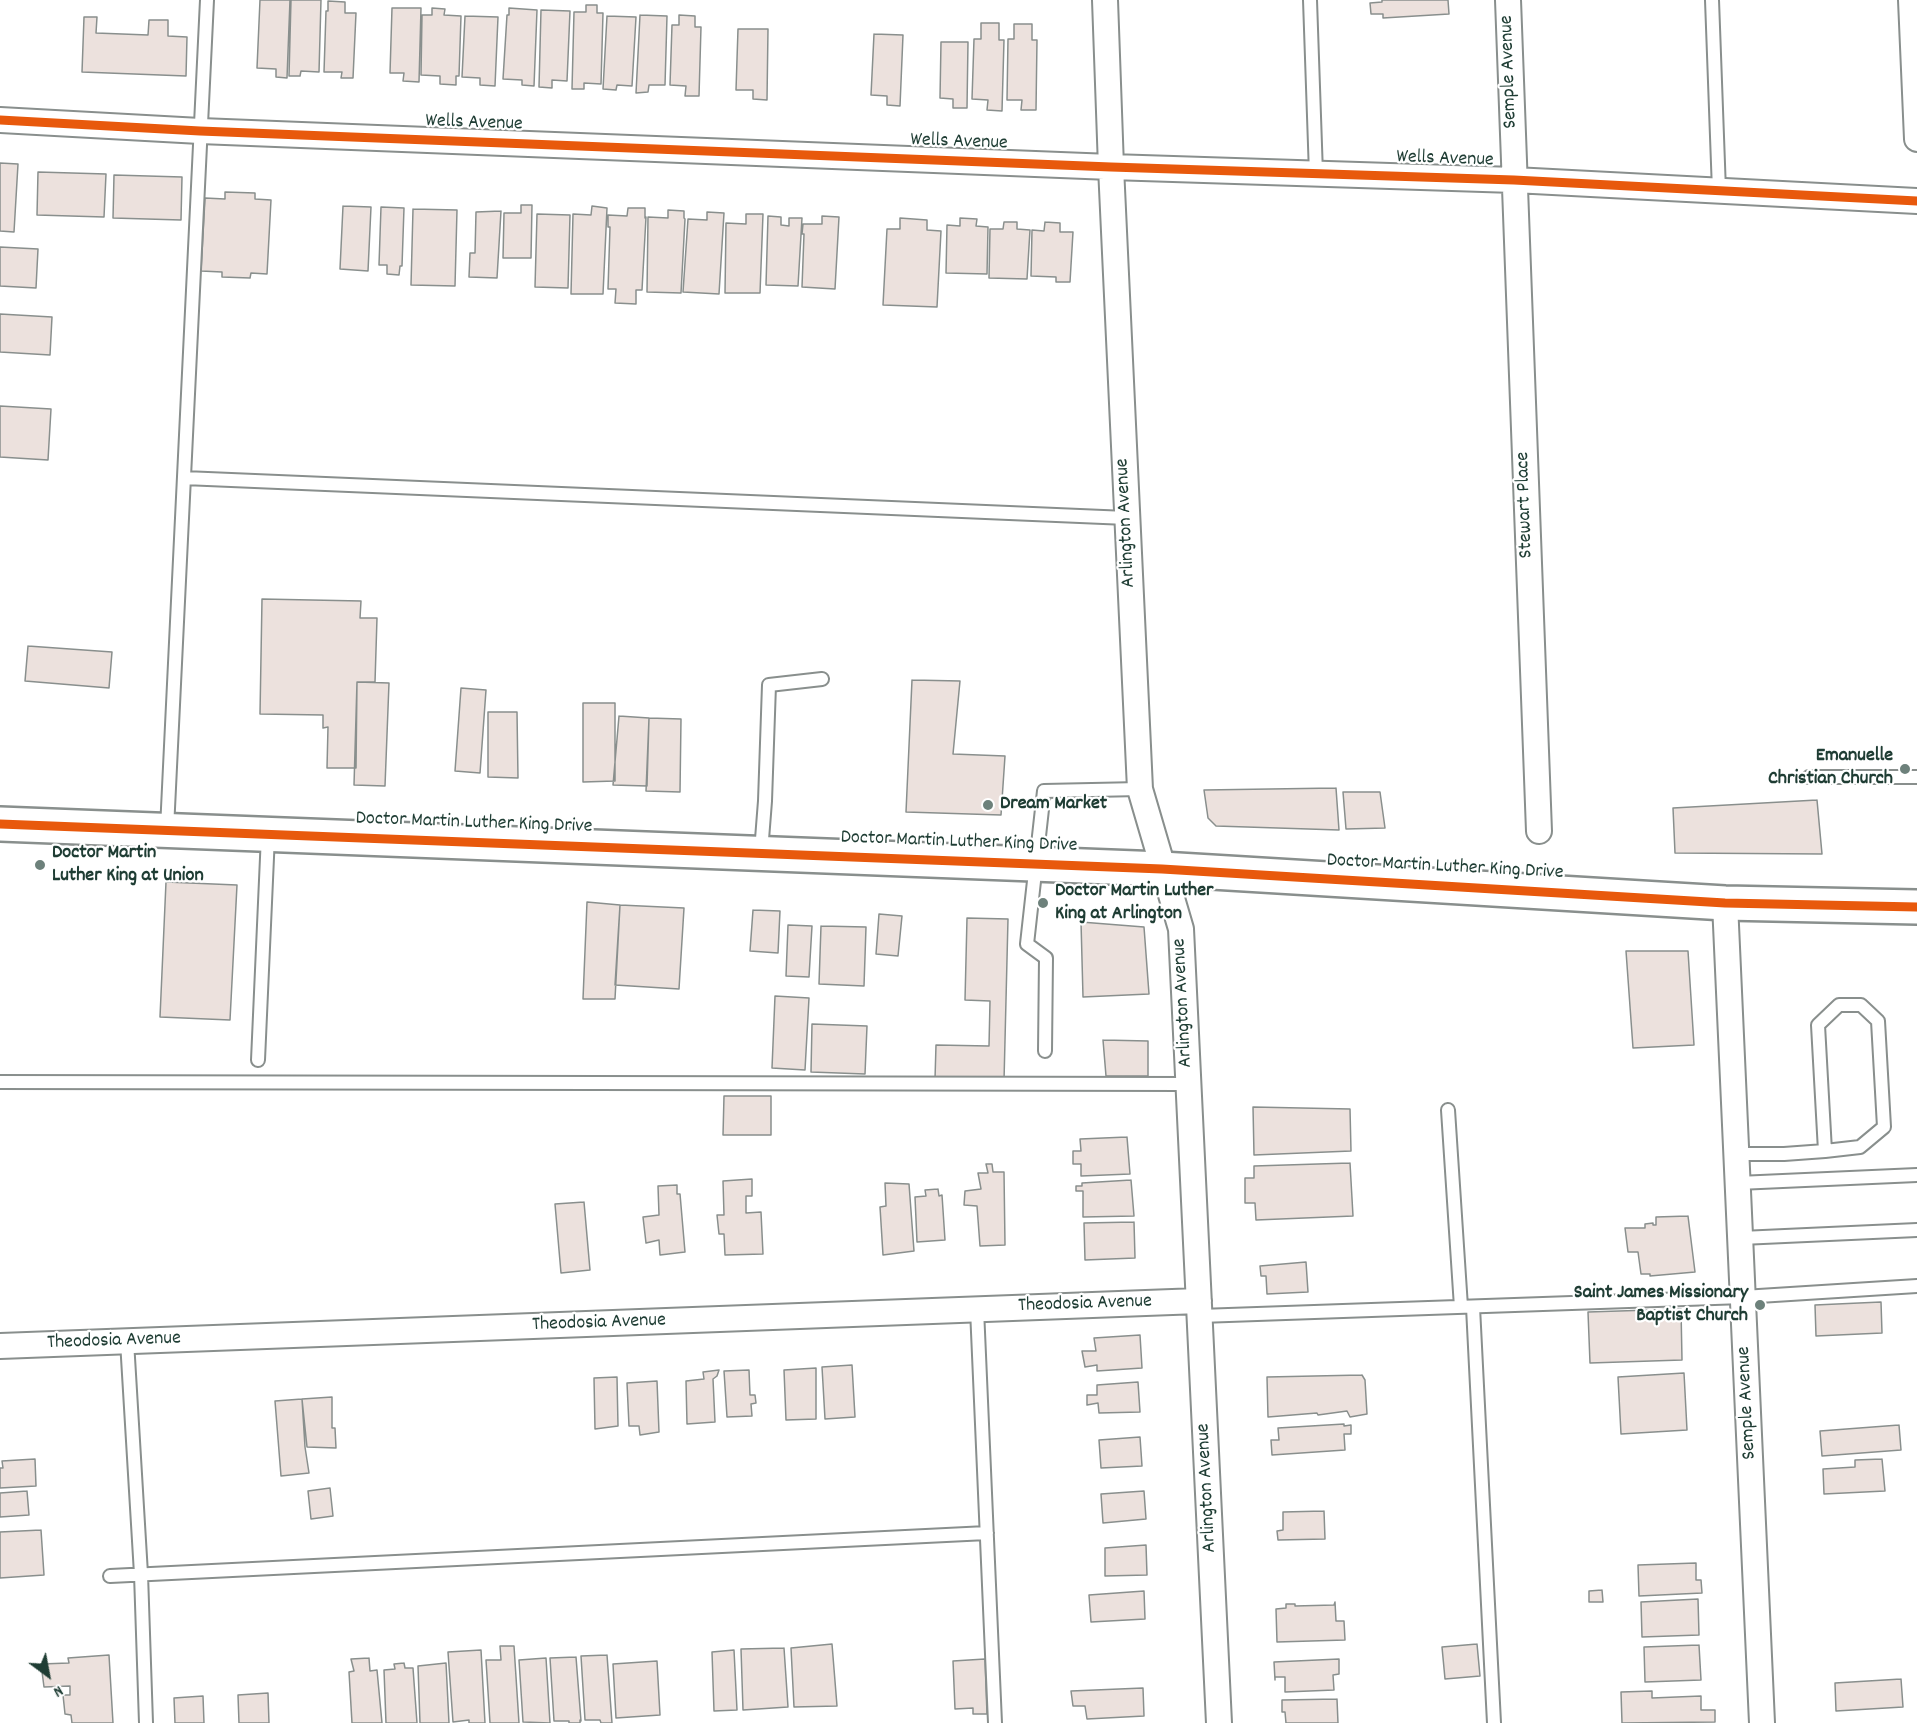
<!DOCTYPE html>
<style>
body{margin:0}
#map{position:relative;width:1917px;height:1723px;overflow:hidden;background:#fff;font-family:Dekko,sans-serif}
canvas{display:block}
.north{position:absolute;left:18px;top:1645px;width:60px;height:60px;-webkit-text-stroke:4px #fff;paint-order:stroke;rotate:148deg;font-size:16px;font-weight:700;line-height:24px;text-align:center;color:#1f3d34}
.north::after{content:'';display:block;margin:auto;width:21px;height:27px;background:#1f3d34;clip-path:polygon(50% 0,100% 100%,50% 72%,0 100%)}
</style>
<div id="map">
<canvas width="1917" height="1723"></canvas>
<div class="north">N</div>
</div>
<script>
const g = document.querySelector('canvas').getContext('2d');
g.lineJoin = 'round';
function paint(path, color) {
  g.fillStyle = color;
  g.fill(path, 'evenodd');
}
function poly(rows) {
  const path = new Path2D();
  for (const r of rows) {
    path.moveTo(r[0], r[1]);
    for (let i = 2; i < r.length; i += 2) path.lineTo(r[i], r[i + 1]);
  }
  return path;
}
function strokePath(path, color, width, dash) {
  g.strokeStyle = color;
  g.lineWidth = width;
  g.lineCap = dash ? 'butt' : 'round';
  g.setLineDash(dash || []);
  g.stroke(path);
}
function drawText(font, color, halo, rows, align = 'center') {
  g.font = font + ' Dekko,sans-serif';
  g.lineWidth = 4.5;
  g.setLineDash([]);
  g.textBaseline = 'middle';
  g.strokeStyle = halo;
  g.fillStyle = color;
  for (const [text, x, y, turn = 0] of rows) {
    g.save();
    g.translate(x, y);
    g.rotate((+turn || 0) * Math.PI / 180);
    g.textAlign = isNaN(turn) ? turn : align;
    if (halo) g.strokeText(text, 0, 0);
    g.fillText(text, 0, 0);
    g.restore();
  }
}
const building = poly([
 [260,0,290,0,287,78,276,77,276,69,257,68,260,0],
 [291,0,321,0,319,72,301,71,300,76,289,76,291,0],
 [1382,0,1448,0,1449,14,1383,18,1383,14,1371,14,1370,3,1382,2,1382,0],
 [328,1,345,2,345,13,356,13,353,78,341,78,342,72,324,72,326,11,328,11,328,1],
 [586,5,597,5,597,13,603,13,601,84,584,83,584,89,572,89,574,12,586,12,586,5],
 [392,8,421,8,419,82,403,81,404,73,390,73,392,8],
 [432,8,445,9,444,15,461,16,459,76,456,76,456,85,440,84,440,76,421,75,422,15,432,15,432,8],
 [509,8,537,10,534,86,522,85,522,80,503,79,507,15,509,15,509,8],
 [541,10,570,11,567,81,552,80,552,88,539,87,541,10],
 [640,15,667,16,665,85,649,85,648,92,636,93,640,15],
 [679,15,695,16,695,27,701,27,699,96,685,96,686,86,670,85,672,25,679,25,679,15],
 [465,16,498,17,495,86,480,85,480,78,462,77,465,16],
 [607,16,636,17,632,86,617,85,616,90,603,89,607,16],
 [84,17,97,17,96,33,148,35,149,20,168,20,168,36,187,37,186,76,82,72,84,17],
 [981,23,999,23,999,40,1004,40,1002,111,987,110,988,100,972,99,974,39,981,39,981,23],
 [1014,24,1032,24,1032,40,1037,40,1036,110,1021,110,1022,100,1007,100,1008,39,1014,39,1014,24],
 [738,29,768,29,767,100,753,99,753,90,736,90,738,29],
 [874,34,903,35,900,106,887,105,887,96,871,95,874,34],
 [941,42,968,42,967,108,953,108,953,99,940,98,941,42],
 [0,163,18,164,14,232,0,231,0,163],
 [38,172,106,174,104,217,37,215,38,172],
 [114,175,182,177,181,220,113,218,114,175],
 [225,192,255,193,255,199,271,200,267,274,251,273,250,278,222,277,222,272,201,271,205,198,225,199,225,192],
 [521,205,532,205,531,258,503,258,504,213,521,213,521,205],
 [343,206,371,207,368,271,340,269,343,206],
 [592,206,607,208,603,294,571,294,573,214,591,215,592,206],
 [381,207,404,208,402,266,400,266,399,275,387,274,387,265,379,265,381,207],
 [628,208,645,208,645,218,646,217,642,290,636,290,636,304,615,303,616,289,608,289,610,227,608,227,608,215,627,216,628,208],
 [413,209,457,210,455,286,411,285,413,209],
 [668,210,684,211,684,218,685,219,681,293,647,292,648,217,668,218,668,210],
 [501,211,497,278,469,277,470,253,475,253,476,212,501,211],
 [707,212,724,213,719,294,683,292,688,219,707,220,707,212],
 [537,214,570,215,568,288,535,287,537,214],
 [746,214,763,214,760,293,725,293,726,223,746,224,746,214],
 [768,216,781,217,781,225,789,226,789,218,802,218,798,286,766,285,768,216],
 [822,216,839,217,835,289,802,287,804,234,802,234,803,224,822,224,822,216],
 [900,218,927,220,927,230,941,231,937,307,883,305,887,229,900,229,900,218],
 [960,218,977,219,976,226,988,227,987,274,946,273,947,225,960,226,960,218],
 [1004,222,1017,222,1017,229,1030,230,1027,279,989,278,990,229,1003,229,1004,222],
 [1045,222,1060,223,1060,232,1073,232,1070,282,1056,282,1056,277,1031,276,1032,230,1044,231,1045,222],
 [0,247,38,249,36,288,0,286,0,247],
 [0,314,52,317,50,355,0,352,0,314],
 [0,406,51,409,48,460,0,457,0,406],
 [262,599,361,601,360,618,377,618,375,682,357,682,356,768,327,768,328,727,323,728,323,715,260,714,262,599],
 [28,646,112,652,109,688,25,681,28,646],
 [912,680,960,681,953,754,1005,756,1001,815,906,812,912,680],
 [357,682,389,683,385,786,354,785,357,682],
 [461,688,486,690,480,773,455,771,461,688],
 [583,703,615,703,615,781,583,782,583,703],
 [488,712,517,712,518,778,488,777,488,712],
 [619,716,649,718,647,786,613,785,619,716],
 [649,718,681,719,680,792,646,791,649,718],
 [1336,788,1339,830,1216,826,1208,818,1204,790,1336,788],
 [1343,792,1380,792,1385,828,1346,829,1343,792],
 [1817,800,1822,854,1675,853,1673,808,1817,800],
 [166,882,237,885,230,1020,160,1017,166,882],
 [587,902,620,905,615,999,583,999,587,902],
 [620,905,684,908,679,989,615,985,620,905],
 [753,910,780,911,778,953,750,951,753,910],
 [879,914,902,916,898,956,876,954,879,914],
 [967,918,1008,919,1004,1081,935,1079,936,1045,989,1046,990,1001,965,1000,967,918],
 [1081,922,1144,927,1149,994,1083,997,1081,922],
 [788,925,812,926,809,977,786,976,788,925],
 [821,926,866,927,864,986,819,984,821,926],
 [1626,951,1688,951,1694,1045,1633,1048,1626,951],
 [775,996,809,998,805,1070,772,1068,775,996],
 [812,1024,867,1026,865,1074,811,1072,812,1024],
 [1103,1040,1148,1041,1148,1076,1106,1076,1103,1040],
 [724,1096,771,1096,771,1135,723,1135,724,1096],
 [1253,1107,1350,1109,1351,1151,1254,1155,1253,1107],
 [1127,1137,1130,1174,1081,1176,1081,1164,1073,1164,1073,1151,1081,1151,1080,1139,1127,1137],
 [1350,1163,1353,1216,1256,1220,1255,1203,1245,1203,1245,1178,1254,1178,1254,1166,1350,1163],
 [986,1164,992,1164,993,1172,1004,1172,1005,1245,980,1246,977,1206,964,1205,965,1191,981,1189,978,1173,988,1173,986,1164],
 [752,1179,752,1196,746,1196,746,1213,761,1212,763,1254,725,1255,724,1234,719,1234,717,1215,724,1215,723,1181,752,1179],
 [1131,1180,1134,1216,1083,1217,1083,1191,1076,1191,1076,1186,1082,1186,1082,1183,1131,1180],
 [885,1183,909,1184,914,1251,883,1255,880,1207,886,1206,885,1183],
 [677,1185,677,1194,680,1194,685,1252,660,1255,659,1240,646,1243,643,1217,659,1215,658,1186,677,1185],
 [938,1189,939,1196,942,1195,945,1240,917,1242,915,1197,926,1196,925,1190,938,1189],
 [584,1202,590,1270,561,1273,555,1204,584,1202],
 [1688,1216,1695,1272,1650,1276,1650,1274,1641,1274,1638,1252,1628,1252,1625,1228,1645,1228,1645,1224,1653,1223,1653,1225,1656,1225,1656,1217,1688,1216],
 [1134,1222,1135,1258,1085,1260,1084,1223,1134,1222],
 [1306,1262,1308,1292,1267,1294,1266,1276,1261,1276,1260,1266,1306,1262],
 [1881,1302,1882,1333,1816,1336,1815,1305,1881,1302],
 [1681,1309,1682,1360,1590,1363,1588,1312,1681,1309],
 [1140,1335,1142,1368,1097,1371,1097,1365,1085,1367,1082,1351,1096,1351,1094,1338,1140,1335],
 [852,1365,855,1417,825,1419,822,1367,852,1365],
 [816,1368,816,1419,786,1420,784,1370,816,1368],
 [719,1370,717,1376,713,1379,715,1422,687,1424,686,1381,704,1379,703,1372,719,1370],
 [749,1370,750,1395,755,1395,756,1403,751,1404,752,1416,727,1417,724,1371,749,1370],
 [1684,1373,1687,1430,1621,1434,1618,1377,1684,1373],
 [1362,1375,1365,1380,1367,1414,1350,1417,1347,1411,1318,1415,1317,1413,1268,1417,1267,1377,1362,1375],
 [617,1377,618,1426,595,1429,594,1378,617,1377],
 [657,1381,659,1432,640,1435,639,1426,629,1426,627,1383,657,1381],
 [1138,1382,1140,1412,1099,1413,1098,1403,1087,1405,1087,1395,1097,1395,1097,1385,1138,1382],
 [332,1397,332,1428,335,1428,336,1448,307,1447,302,1399,332,1397],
 [302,1399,305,1447,309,1473,281,1476,275,1401,302,1399],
 [1344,1424,1344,1426,1351,1425,1351,1434,1344,1434,1345,1450,1272,1455,1271,1440,1279,1440,1278,1428,1344,1424],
 [1899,1425,1901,1450,1822,1456,1820,1431,1899,1425],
 [1140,1437,1142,1466,1101,1468,1099,1440,1140,1437],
 [35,1459,36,1486,0,1488,0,1468,3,1468,2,1461,35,1459],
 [1882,1459,1885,1491,1824,1494,1823,1469,1855,1467,1855,1460,1882,1459],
 [330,1488,333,1516,311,1519,308,1491,330,1488],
 [27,1491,29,1515,0,1517,0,1493,27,1491],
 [1144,1491,1146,1519,1103,1523,1101,1494,1144,1491],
 [1324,1511,1325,1539,1278,1540,1277,1531,1283,1530,1283,1512,1324,1511],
 [41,1530,44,1575,0,1578,0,1532,41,1530],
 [1146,1545,1147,1575,1105,1576,1105,1548,1146,1545],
 [1696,1563,1696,1580,1701,1580,1702,1593,1639,1596,1638,1565,1696,1563],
 [1602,1590,1603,1602,1589,1602,1589,1591,1602,1590],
 [1144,1591,1145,1619,1091,1622,1089,1595,1144,1591],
 [1698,1599,1699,1635,1642,1637,1641,1602,1698,1599],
 [1335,1602,1336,1621,1344,1621,1345,1640,1277,1642,1276,1609,1286,1608,1286,1604,1295,1604,1295,1606,1334,1605,1335,1602],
 [832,1644,837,1706,794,1707,791,1648,832,1644],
 [1477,1644,1480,1676,1445,1679,1442,1647,1477,1644],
 [1699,1645,1701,1680,1645,1682,1644,1647,1699,1645],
 [500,1646,514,1646,519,1723,490,1723,486,1660,501,1660,500,1646],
 [784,1648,788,1707,743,1710,741,1649,784,1648],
 [481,1650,485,1723,469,1723,469,1720,453,1722,448,1652,481,1650],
 [734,1650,737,1710,714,1711,712,1652,734,1650],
 [109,1655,113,1723,72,1723,71,1715,65,1714,63,1695,70,1695,70,1686,44,1687,41,1664,69,1663,68,1658,109,1655],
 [607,1655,612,1723,601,1723,600,1720,585,1720,581,1656,607,1655],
 [576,1657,581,1721,580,1720,580,1723,569,1723,569,1721,554,1721,550,1658,576,1657],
 [369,1658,370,1671,377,1670,382,1723,352,1723,349,1672,354,1671,351,1659,369,1658],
 [546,1658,550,1723,523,1722,519,1660,546,1658],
 [985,1659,987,1714,973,1714,973,1708,955,1709,953,1661,985,1659],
 [1339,1659,1339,1674,1333,1675,1334,1690,1285,1692,1285,1677,1275,1677,1275,1680,1274,1662,1339,1659],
 [657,1661,660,1715,616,1718,613,1664,657,1661],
 [404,1663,405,1668,413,1668,417,1723,386,1723,384,1670,395,1669,394,1664,404,1663],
 [446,1663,449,1723,420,1723,418,1666,446,1663],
 [1901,1679,1903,1707,1836,1711,1835,1683,1901,1679],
 [1143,1688,1144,1716,1087,1719,1085,1706,1073,1706,1071,1691,1143,1688],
 [1652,1691,1652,1698,1701,1696,1701,1710,1715,1710,1715,1722,1622,1723,1621,1692,1652,1691],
 [268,1693,269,1723,239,1723,238,1695,268,1693],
 [203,1696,204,1723,175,1723,174,1698,203,1696],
 [1337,1699,1338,1723,1286,1723,1285,1712,1282,1712,1282,1700,1337,1699]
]);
paint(building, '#ece1dd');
strokePath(building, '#898f8d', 1.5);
const lane = poly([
 [1310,0,1316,174],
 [1712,0,1719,191],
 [184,478,1127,518],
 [1809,777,1917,777],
 [167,829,207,0],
 [761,852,765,801,769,685,822,679],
 [1045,1051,1046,958,1027,944,1044,791,1140,789],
 [258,1060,268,835],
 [0,1082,1188,1084],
 [1448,1110,1461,1307],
 [1737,1154,1784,1154,1825,1151,1860,1147,1884,1127,1878,1021,1861,1005,1839,1005,1818,1025,1825,1151],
 [1738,1183,1917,1175],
 [1741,1238,1917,1230],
 [1473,1307,1494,1723],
 [977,1309,995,1723],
 [1200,1316,1743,1297,1917,1286],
 [127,1341,141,1574,146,1723],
 [110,1576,987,1533]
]);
const street = poly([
 [1105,0,1111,167,1140,789,1181,929,1219,1723],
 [1508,0,1539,831],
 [1911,0,1917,139],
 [0,120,200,131,1111,167,1514,180,1917,201],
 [1725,903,1762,1723],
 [0,1346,1199,1301]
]);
const secondary = poly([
 [0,824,1162,869,1725,903,1917,907]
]);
strokePath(lane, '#898f8d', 16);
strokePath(street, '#898f8d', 28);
strokePath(secondary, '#898f8d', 38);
strokePath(lane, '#fff', 12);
strokePath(street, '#fff', 24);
strokePath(secondary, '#fff', 33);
strokePath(poly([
 [0,120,200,131,1111,167,1514,180,1917,201],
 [0,824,1162,869,1725,903,1917,907]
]), '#e8590c', 9);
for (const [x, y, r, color] of [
 [1905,769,6,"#6d817b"],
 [988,805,6,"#6d817b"],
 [40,865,6,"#6d817b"],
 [1043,903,6,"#6d817b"],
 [1760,1305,6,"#6d817b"]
]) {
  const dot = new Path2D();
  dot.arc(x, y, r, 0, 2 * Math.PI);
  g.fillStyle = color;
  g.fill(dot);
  strokePath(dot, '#fff', 2);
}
drawText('20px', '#1f3d34', '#fff', [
 ["Semple Avenue",1510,72,-92],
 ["Wells Avenue",474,124,2],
 ["Wells Avenue",959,143,2],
 ["Wells Avenue",1445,160,2],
 ["Stewart Place",1526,505,-92],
 ["Arlington Avenue",1127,523,-93],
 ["Doctor Martin Luther King Drive",474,824,2],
 ["Doctor Martin Luther King Drive",959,843,2],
 ["Doctor Martin Luther King Drive",1445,868,3],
 ["Arlington Avenue",1184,1003,-93],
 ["Theodosia Avenue",1085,1305,-2],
 ["Theodosia Avenue",599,1324,-2],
 ["Theodosia Avenue",114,1342,-2],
 ["Semple Avenue",1748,1403,-93],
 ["Arlington Avenue",1208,1488,-93]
]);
drawText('bold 20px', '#1f3d34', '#fff', [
 ["Emanuelle",1893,757,"right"],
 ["Christian Church",1893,780,"right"],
 ["Dream Market",1000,805],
 ["Doctor Martin",52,854],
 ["Luther King at Union",52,877],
 ["Doctor Martin Luther",1055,892],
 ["King at Arlington",1055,915],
 ["Saint James Missionary",1748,1294,"right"],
 ["Baptist Church",1748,1317,"right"]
], 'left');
</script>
